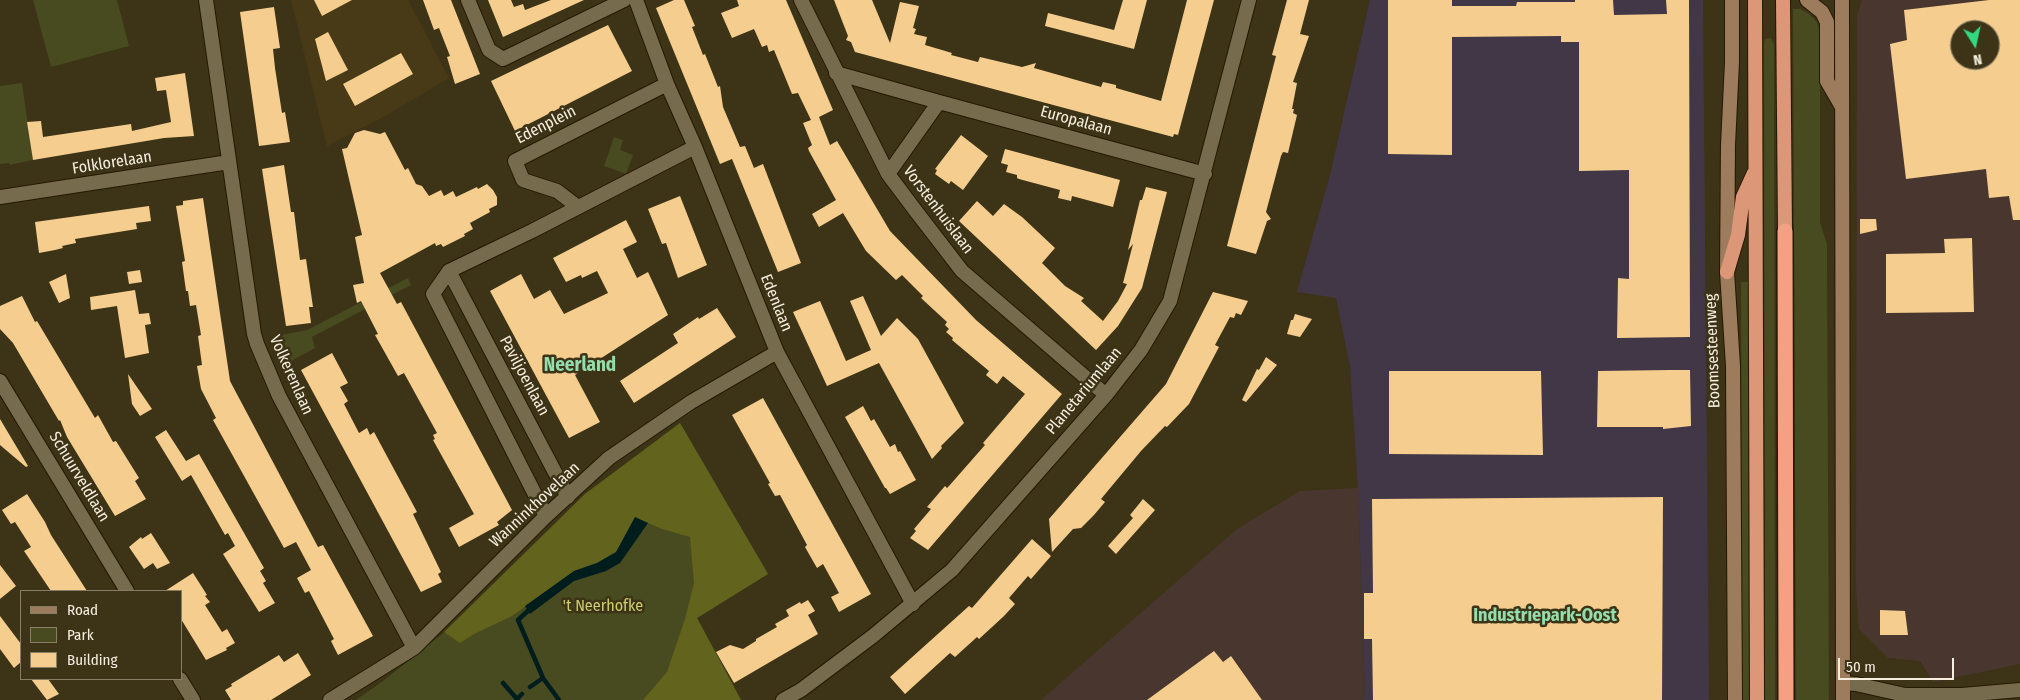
<!DOCTYPE html>
<style>
body{margin:0}
#map{position:relative;width:2020px;height:700px;overflow:hidden;background:#3d3317;font-family:"Fira Sans Condensed",sans-serif}
canvas{display:block}
.legend{position:absolute;left:20px;top:590px;width:162px;height:90px;box-sizing:border-box;background:#3d3317;border:1px solid #877e67;margin:0;padding:6px 9px;list-style:none;font-size:15px;color:#f6efdf}
.legend li{display:flex;align-items:center;gap:10px;height:25px}
.legend b{width:25px;border:1px solid #877e67}
.north{position:absolute;left:1950px;top:20px;width:50px;height:50px;box-sizing:border-box;background:#3d3317;border:1px solid #877e67;border-radius:50%;rotate:170deg;font-size:14px;font-weight:700;line-height:20px;text-align:center;color:#f6efdf}
.north::after{content:'';display:block;margin:auto;width:18px;height:22px;background:#32d882;clip-path:polygon(50% 0,100% 100%,50% 72%,0 100%)}
.scale{position:absolute;left:1838px;top:658px;width:116px;height:22px;box-sizing:border-box;border:2px solid #f6efdf;border-top:0;padding-left:6px;font-size:15px;line-height:18px;white-space:nowrap;color:#f6efdf;-webkit-text-stroke:4px #3d3317;paint-order:stroke}
</style>
<div id="map">
<canvas width="2020" height="700"></canvas>
<ul class="legend">
<li><b style="height:6px;background:#9d7b5d"></b>Road</li>
<li><b style="height:14px;background:#484a20"></b>Park</li>
<li><b style="height:14px;background:#f5ce8f"></b>Building</li>
</ul>
<div class="north">N</div>
<div class="scale">50 m</div>
</div>
<script>
const g = document.querySelector('canvas').getContext('2d');
g.lineJoin = 'round';
function paint(path, color) {
  g.fillStyle = color;
  g.fill(path, 'evenodd');
}
function poly(rows) {
  const path = new Path2D();
  for (const r of rows) {
    path.moveTo(r[0], r[1]);
    for (let i = 2; i < r.length; i += 2) path.lineTo(r[i], r[i + 1]);
  }
  return path;
}
function strokePath(path, color, width, dash) {
  g.strokeStyle = color;
  g.lineWidth = width;
  g.lineCap = dash ? 'butt' : 'round';
  g.setLineDash(dash || []);
  g.stroke(path);
}
function drawText(font, color, halo, rows, align = 'center') {
  g.font = font + ' "Fira Sans Condensed",sans-serif';
  g.lineWidth = 5;
  g.setLineDash([]);
  g.textBaseline = 'middle';
  g.strokeStyle = halo;
  g.fillStyle = color;
  for (const [text, x, y, turn = 0] of rows) {
    g.save();
    g.translate(x, y);
    g.rotate((+turn || 0) * Math.PI / 180);
    g.textAlign = isNaN(turn) ? turn : align;
    if (halo) g.strokeText(text, 0, 0);
    g.fillText(text, 0, 0);
    g.restore();
  }
}
paint(poly([
 [1370,0,1703,0,1709,700,1365,700,1358,488,1350,366,1336,298,1297,292,1330,175]
]), '#423747');
paint(poly([
 [1862,0,2020,0,2020,664,1933,682,1920,661,1888,658,1859,629,1856,588,1857,16],
 [1960,30,1990,30,1990,60,1960,60],
 [1358,488,1365,700,1041,700,1237,529,1300,491]
]), '#49372f');
paint(poly([
 [291,0,408,0,449,78,387,115,327,146]
]), '#483a16');
paint(poly([
 [33,0,117,0,129,46,51,67],
 [1793,9,1800,9,1808,13,1817,22,1820,33,1820,222,1827,244,1829,700,1796,700],
 [1771,38,1774,45,1775,700,1765,700,1764,45,1765,39],
 [22,83,33,160,10,165,9,163,0,164,0,86],
 [614,137,623,140,620,150,633,155,626,174,604,166],
 [408,278,411,285,312,337,315,348,282,366,276,336,307,330],
 [1741,282,1748,282,1749,700,1742,700],
 [680,423,768,574,697,618,741,700,356,700,383,681,451,627,585,494]
]), '#484a20');
paint(poly([
 [680,423,768,574,697,618,741,700,643,700,667,672,685,619,694,583,690,537,662,529,636,518,616,552,597,563,574,571,512,616,474,634,460,643,444,632,585,494]
]), '#62631d');
paint(poly([
 [635,517,648,523,620,563,606,571,574,581,530,614,525,606,574,571,597,563,616,552]
]), '#001d1d');
strokePath(poly([
 [531,608,518,620,543,678,559,700],
 [503,683,517,699,522,694],
 [530,687,543,678]
]), '#001d1d', 4.5);
paint(poly([
 [314,0,352,0,322,16],
 [423,0,451,0,480,74,455,84,447,57,450,56,439,28,434,30],
 [488,0,511,0,514,7,523,4,525,10,551,0,584,0,503,37],
 [674,0,684,0,695,26,692,27,703,55,705,54,718,87,720,86,723,107,740,147,745,146,754,168,763,164,801,263,778,272,732,159,720,164,656,8],
 [737,0,786,0,833,110,819,117,830,145,837,141,890,231,976,320,1062,394,928,550,910,538,916,531,914,529,931,509,927,507,945,486,947,488,949,486,985,445,983,443,1025,394,1003,376,997,384,986,375,989,371,952,340,953,338,946,332,949,329,945,325,947,322,921,298,923,296,902,275,896,280,866,251,843,213,819,227,812,214,836,200,809,151,808,148,812,145,803,123,811,120,798,93,792,94,774,50,769,52,767,45,762,47,754,29,732,38,721,13,739,6],
 [834,0,872,0,890,43,900,2,919,6,913,28,916,29,914,34,927,37,925,45,952,53,951,55,978,62,980,57,1022,67,1036,63,1034,68,1101,87,1103,82,1116,85,1116,88,1161,101,1187,0,1214,0,1178,135,1174,134,1173,137,855,52,851,42,846,40,848,36],
 [1123,0,1147,0,1134,49,1045,26,1048,13,1114,30],
 [1287,0,1309,0,1300,34,1309,36,1293,82,1297,83,1292,109,1294,109,1293,113,1297,115,1288,153,1283,152,1281,156,1266,212,1271,219,1267,221,1256,254,1227,246,1276,56,1272,55],
 [1388,0,1452,0,1452,6,1516,6,1517,2,1575,2,1575,0,1613,0,1614,15,1667,14,1666,0,1689,0,1690,337,1617,338,1618,278,1629,279,1629,170,1579,171,1579,42,1561,42,1561,36,1452,37,1452,155,1388,154],
 [1989,0,2020,0,2020,220,2013,220,2009,196,1989,198,1986,169,1906,179,1890,44,1907,40,1904,10],
 [1960,30,1990,30,1990,60,1960,60],
 [274,7,280,48,273,49,275,68,282,113,285,112,290,142,259,146,240,12],
 [608,25,632,71,515,131,491,81],
 [328,32,348,70,326,81,315,39],
 [401,53,413,74,355,106,343,84],
 [185,73,194,136,164,138,33,160,27,122,41,121,43,137,131,124,132,131,171,122,166,90,157,91,155,78],
 [364,130,380,134,385,132,405,170,408,168,416,184,422,186,429,196,441,190,444,196,453,191,456,197,477,187,478,189,487,184,493,190,497,197,497,205,489,209,490,212,470,223,473,229,464,234,465,236,443,247,441,244,436,246,435,243,380,273,397,304,401,302,512,510,497,522,499,525,459,547,449,528,474,514,433,440,435,439,433,435,437,433,404,373,398,376,375,335,378,334,361,301,357,303,353,285,364,283,355,237,362,235,342,149,347,148,355,133],
 [961,135,988,156,963,190,951,181,949,184,935,174,937,170,935,169],
 [1005,149,1120,180,1113,207,1072,196,1071,201,1058,198,1060,190,1019,179,1017,178,1017,175,1006,172,1008,165,1001,163],
 [284,165,291,212,294,212,300,260,306,259,313,307,309,307,311,323,286,326,262,169],
 [1146,187,1167,192,1142,288,1118,326,1096,350,959,221,977,201,993,216,1004,204,1022,217,1055,248,1042,263,1065,286,1084,298,1081,301,1103,321,1118,301,1127,284,1123,283,1133,244,1128,250,1140,200,1142,200],
 [680,196,707,265,678,278,666,243,662,244,648,209],
 [203,198,230,381,318,547,323,545,373,636,338,655,331,641,334,639,309,591,305,593,297,578,311,570,296,542,284,548,213,420,216,418,201,389,197,366,202,365,198,336,201,335,196,305,190,306,188,291,186,291,182,262,185,261,176,206,183,205,183,201],
 [149,206,151,221,136,223,137,229,75,239,76,243,62,246,63,248,55,250,39,253,35,222],
 [1860,219,1876,219,1877,230,1860,234],
 [626,220,637,242,623,249,637,278,648,272,668,315,575,375,600,422,569,438,490,291,521,274,534,299,550,290,564,314,608,293,597,271,582,278,581,275,566,282,553,258],
 [1972,238,1974,312,1886,313,1886,254,1945,253,1944,239],
 [140,270,142,282,129,284,127,272],
 [66,274,70,298,59,303,49,282],
 [135,290,139,314,149,313,151,324,145,325,149,353,125,358,117,306,91,310,90,297],
 [1213,292,1248,301,1241,315,1236,313,1234,318,1230,317,1215,345,1219,347,1189,404,1167,427,1165,426,1141,451,1101,499,1105,502,1094,515,1081,528,1073,529,1052,552,1049,519,1166,384],
 [22,296,35,322,37,321,95,418,98,415,113,442,116,441,139,478,135,481,146,499,115,516,67,437,60,420,59,421,13,343,0,329,0,306],
 [863,296,881,336,897,318,918,339,964,423,941,446,942,448,932,459,879,363,827,386,793,312,820,301,846,361,871,350,850,301],
 [717,308,736,337,634,403,620,381,678,343,673,334,698,317,699,319],
 [1295,314,1312,319,1300,337,1287,334,1291,320,1293,320],
 [332,353,348,383,340,387,348,401,344,404,359,433,367,428,370,435,374,432,417,512,413,514,441,572,438,574,442,582,421,592,301,370],
 [1266,357,1277,365,1246,402,1242,400,1257,369,1259,370],
 [1670,370,1690,370,1691,426,1663,429,1663,427,1597,427,1598,371],
 [1389,371,1541,371,1543,455,1389,454],
 [128,374,152,409,140,416,132,404],
 [763,398,871,594,839,612,831,597,839,593,823,564,817,568,805,547,807,545,780,495,775,496,768,484,770,483,732,415],
 [863,406,871,421,874,419,890,447,895,444,898,452,900,451,916,480,890,494,886,488,885,488,845,417],
 [0,419,28,466,26,467,0,445],
 [166,430,186,461,199,454,264,568,260,571,266,581,263,583,275,603,259,612,223,554,235,546,228,533,225,535,191,475,182,481,155,437],
 [27,494,45,522,51,535,87,591,51,591,24,551,31,547,15,522,11,524,2,510],
 [1663,497,1662,700,1373,700,1372,639,1364,639,1364,593,1373,593,1372,499],
 [1143,499,1155,510,1116,554,1108,546,1133,518,1130,515],
 [151,533,170,563,157,569,153,563,144,569,129,547,141,537,142,539],
 [1032,539,1051,556,1031,579,1028,576,1009,598,1015,604,1004,616,979,639,977,637,955,657,950,653,905,694,890,677,969,606,972,608],
 [0,565,16,586,0,599],
 [193,573,207,595,205,596,210,602,205,605,222,632,227,629,235,643,226,648,227,650,206,660,181,619,181,591,165,591],
 [808,600,815,611,808,615,818,634,734,683,716,652,730,645,743,649,756,641,756,639,777,627,775,624,789,616,786,610,800,602,801,604],
 [1880,610,1905,611,1908,635,1880,635],
 [0,616,21,644,21,662,14,668,0,649],
 [1214,651,1223,662,1231,656,1262,700,1147,700],
 [298,653,311,675,271,700,231,700,225,690,232,686,231,684,279,655,284,662],
 [31,679,48,679,59,694,47,700]
]), '#f5ce8f');
const minor = poly([
 [206,0,254,334,257,344,279,396,414,648],
 [468,0,489,50,503,59,624,0],
 [636,0,667,84,695,147,777,352,913,604],
 [801,0,888,174,915,210,962,271,1106,395],
 [836,73,939,102,1205,174],
 [888,174,939,102],
 [0,197,229,162],
 [578,207,557,191,523,180,515,161,667,84],
 [449,271,568,497],
 [0,381,127,591],
 [546,516,433,294,449,271,532,231,695,147],
 [180,679,193,700],
 [1843,683,1856,684,1905,695,1962,695,2020,690],
 [330,700,414,648,546,516,609,458,691,402,777,352],
 [783,700,801,690,873,636,952,570,1106,395,1141,350,1170,301,1249,0]
]);
const secondary = poly([
 [1732,0,1732,62,1728,145,1727,272,1733,366,1735,700],
 [1807,0,1822,12,1827,22,1827,81,1842,107],
 [1842,0,1843,700]
]);
const trunk = poly([
 [1755,0,1757,700],
 [1783,0,1785,231],
 [1727,272,1738,235,1743,197,1754,173]
]);
const motorway = poly([
 [1785,231,1786,700]
]);
strokePath(minor, '#241a00', 16);
strokePath(secondary, '#241a00', 16);
strokePath(trunk, '#241a00', 16);
strokePath(motorway, '#241a00', 18);
strokePath(minor, '#776b4d', 14);
strokePath(secondary, '#9d7b5d', 14);
strokePath(trunk, '#dc9678', 14);
strokePath(motorway, '#f5a083', 15);
drawText('16px', '#f6efdf', '#3d3317', [
 ["Europalaan",1076,121,15],
 ["Edenplein",546,125,-27],
 ["Folklorelaan",112,163,-9],
 ["Vorstenhuislaan",938,210,53],
 ["Edenlaan",776,303,68],
 ["Boomsesteenweg",1713,351,-92],
 ["Volkerenlaan",291,375,66],
 ["Paviljoenlaan",524,376,62],
 ["Planetariumlaan",1084,391,-50],
 ["Schuurveldlaan",79,477,59],
 ["Wanninkhovelaan",535,505,-43]
]);
drawText('16px', '#cbce6d', '#3d3317', [
 ["'t Neerhofke",603,607]
]);
drawText('bold 18px', '#94ddad', '#3d3317', [
 ["Industriepark-Oost",1545,616]
]);
drawText('bold 19px', '#94ddad', '#3d3317', [
 ["Neerland",580,366]
]);
</script>
